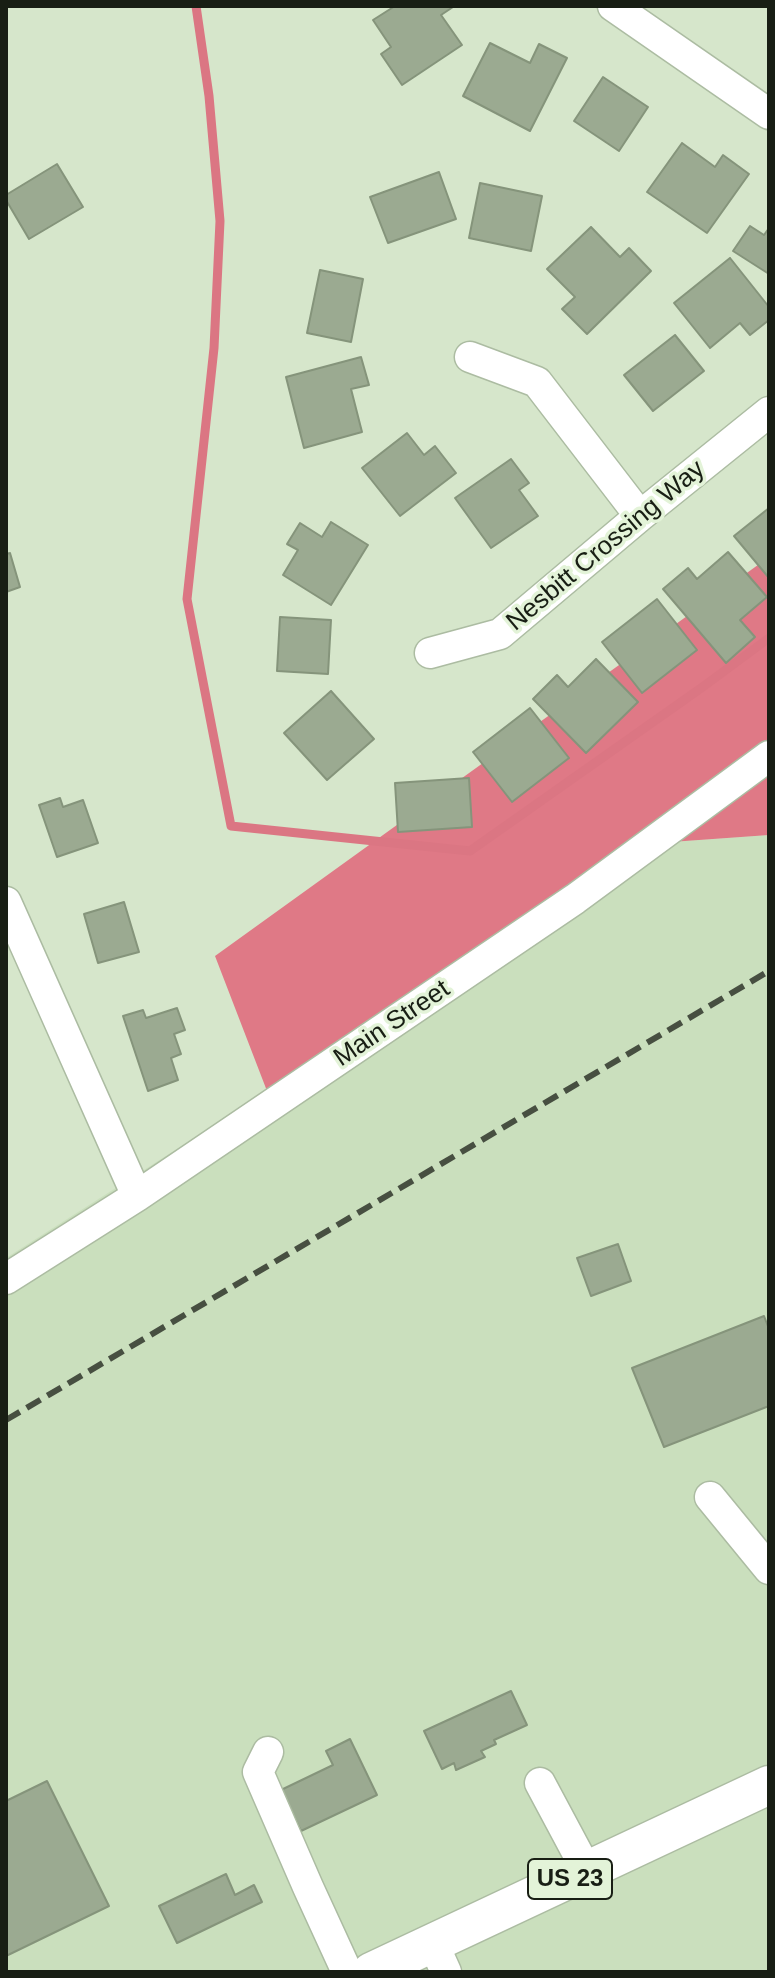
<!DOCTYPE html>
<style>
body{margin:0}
#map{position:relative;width:775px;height:1978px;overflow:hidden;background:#d6e6cb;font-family:Helvetica,sans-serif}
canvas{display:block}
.frame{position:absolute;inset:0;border:8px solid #181e14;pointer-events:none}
</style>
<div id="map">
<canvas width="775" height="1978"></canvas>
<div class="frame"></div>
</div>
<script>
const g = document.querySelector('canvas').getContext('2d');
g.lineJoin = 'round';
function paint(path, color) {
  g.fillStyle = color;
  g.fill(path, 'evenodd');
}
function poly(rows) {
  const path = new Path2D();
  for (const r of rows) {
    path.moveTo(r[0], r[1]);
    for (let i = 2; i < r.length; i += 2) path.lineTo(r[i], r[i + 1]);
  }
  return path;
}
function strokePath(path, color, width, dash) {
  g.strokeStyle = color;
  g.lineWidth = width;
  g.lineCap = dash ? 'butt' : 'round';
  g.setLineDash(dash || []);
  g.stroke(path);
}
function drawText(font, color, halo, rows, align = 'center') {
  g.font = font + ' Helvetica,sans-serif';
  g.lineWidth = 7;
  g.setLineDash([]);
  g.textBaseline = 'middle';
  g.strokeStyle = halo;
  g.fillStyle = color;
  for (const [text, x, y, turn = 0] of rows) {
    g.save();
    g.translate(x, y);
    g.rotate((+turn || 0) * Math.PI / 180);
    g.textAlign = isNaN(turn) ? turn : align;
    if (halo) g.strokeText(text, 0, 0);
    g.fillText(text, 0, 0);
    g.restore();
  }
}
paint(poly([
 [769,835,769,1972,6,1972,6,1258,368,1027,671,842]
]), '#cadfbd');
paint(poly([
 [769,557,769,835,671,842,267,1091,215,956]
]), '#df7986');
strokePath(poly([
 [196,6,209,96,220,221,214,348,187,599,231,826,470,851,704,686,769,638]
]), '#db7683', 9);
const building = poly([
 [395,6,452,6,453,7,441,15,462,45,402,85,381,54,391,47,373,20,395,6],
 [490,43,530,63,539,44,567,58,530,131,463,96,490,43],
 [603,77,648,107,619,151,574,121,603,77],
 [682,143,715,167,723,155,749,174,707,233,647,192,682,143],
 [57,164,83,207,29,239,6,200,6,195,57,164],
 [439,172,456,219,388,243,370,197,439,172],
 [480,183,542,196,531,251,469,238,480,183],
 [750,226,764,235,769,228,769,274,733,251,750,226],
 [591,227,620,257,629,248,651,271,587,334,562,309,575,297,547,269,591,227],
 [730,258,769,307,769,320,750,335,740,323,710,348,674,303,730,258],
 [320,270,363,279,351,342,307,333,320,270],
 [675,335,704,371,653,411,624,375,675,335],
 [361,357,369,385,351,389,362,432,304,448,286,377,361,357],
 [407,433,424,455,435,446,456,473,400,516,362,468,407,433],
 [511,459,529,483,519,490,538,516,491,548,455,498,511,459],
 [769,508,769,578,734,536,769,508],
 [331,522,368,545,331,605,283,575,298,550,287,544,300,523,322,537,331,522],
 [728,552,767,597,740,620,755,637,726,663,663,589,688,568,697,579,728,552],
 [10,553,20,587,6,592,6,554,10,553],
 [657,599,697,650,642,693,602,642,657,599],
 [280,617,331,620,328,674,277,671,280,617],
 [596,659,638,702,586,753,533,699,557,675,568,687,596,659],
 [331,691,374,739,327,780,284,733,331,691],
 [530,708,569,758,512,802,473,752,530,708],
 [469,778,472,827,398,832,395,783,469,778],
 [60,798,63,807,83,800,98,843,57,857,39,805,60,798],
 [124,902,139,952,98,963,84,914,124,902],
 [177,1008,185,1030,174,1034,181,1054,171,1058,178,1080,148,1091,123,1016,143,1010,146,1018,177,1008],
 [618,1244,631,1281,591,1296,577,1258,618,1244],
 [764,1316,769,1329,769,1406,664,1447,632,1368,764,1316],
 [511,1691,527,1725,494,1740,496,1744,481,1751,485,1757,456,1770,454,1763,442,1769,424,1731,511,1691],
 [350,1739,377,1795,301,1831,281,1790,333,1765,326,1751,350,1739],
 [47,1781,109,1906,6,1956,6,1801,47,1781],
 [226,1874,235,1895,254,1885,262,1902,177,1943,159,1906,226,1874]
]);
paint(building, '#9baa91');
strokePath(building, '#85947b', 2);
const minor = poly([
 [613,6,769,114],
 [470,357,537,382,640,516],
 [430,653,500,634,640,516,769,412],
 [6,902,137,1196],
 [6,1279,137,1196,575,899,769,756],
 [710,1497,769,1569],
 [268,1752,258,1772,308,1887,347,1972],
 [540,1783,587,1871],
 [433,1943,446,1972]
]);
const major = poly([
 [371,1972,769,1785]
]);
strokePath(minor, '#acbca2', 33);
strokePath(major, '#acbca2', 41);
strokePath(minor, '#fff', 30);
strokePath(major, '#fff', 38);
strokePath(poly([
 [6,1420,769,971]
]), '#474f41', 6, [16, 8]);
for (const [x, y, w] of [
 [570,1879,84]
]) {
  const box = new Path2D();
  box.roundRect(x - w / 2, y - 20, w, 40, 6);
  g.fillStyle = '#e3f3d8';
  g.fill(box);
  strokePath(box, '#181e14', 2);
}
drawText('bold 24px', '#181e14', null, [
 ["US 23",570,1879]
]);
drawText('26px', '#181e14', '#e3f3d8', [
 ["Nesbitt Crossing Way",606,546,-40],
 ["Main Street",392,1024,-34]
]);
</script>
